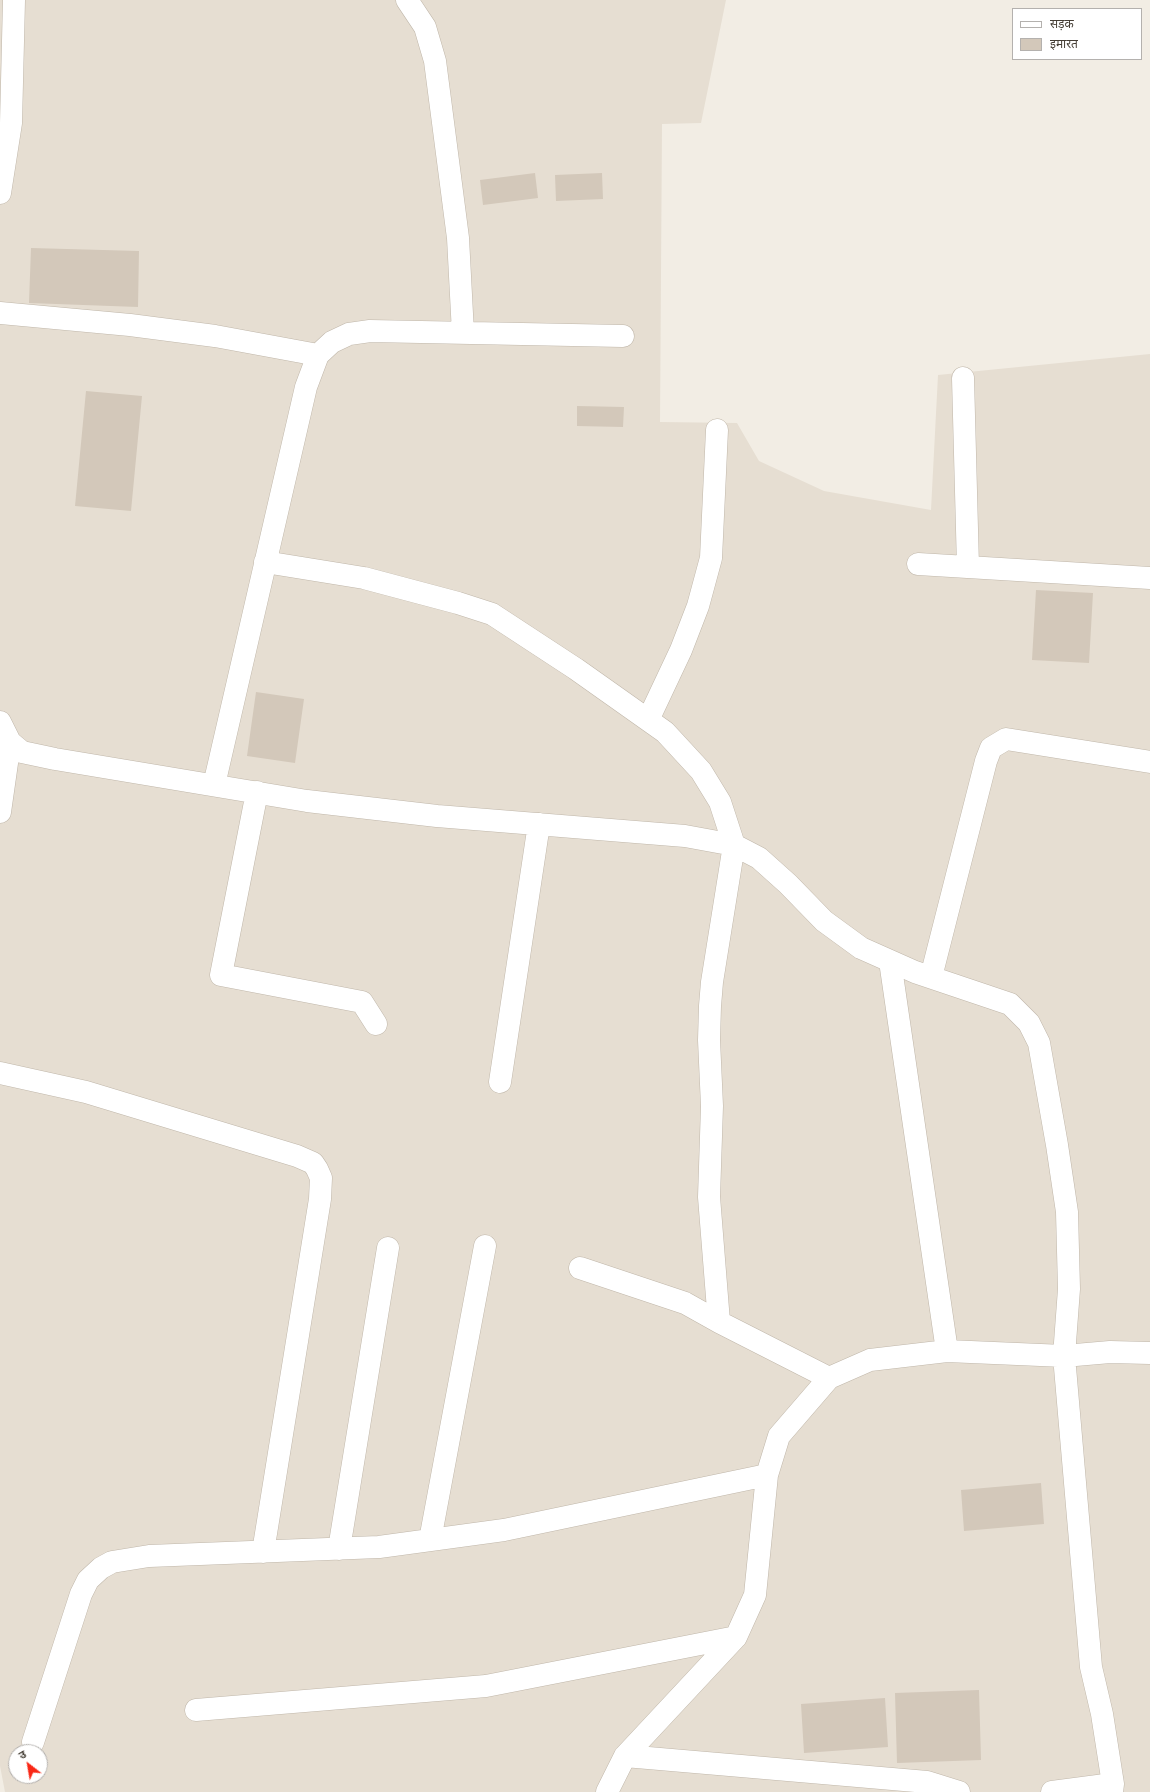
<!DOCTYPE html>
<meta charset="utf-8">
<style>
body{margin:0}
#map{position:relative;width:1150px;height:1792px;overflow:hidden;background:#f2ede4;font-family:Manrope,"Noto Sans Devanagari",sans-serif}
canvas{display:block}
.legend{position:absolute;left:1012px;top:8px;width:130px;height:52px;box-sizing:border-box;background:#fff;border:1px solid #b4b1ae;margin:0;padding:5px 7px;list-style:none;font-size:12px;color:#443d34}
.legend li{display:flex;align-items:center;gap:8px;height:20px}
.legend b{width:20px;border:1px solid #b4b1ae}
.north{position:absolute;left:8px;top:1744px;width:40px;height:40px;box-sizing:border-box;background:#fff;border:1px solid #b4b1ae;border-radius:50%;rotate:329deg;font-size:11px;font-weight:700;line-height:16px;text-align:center;color:#443d34}
.north::after{content:'';display:block;margin:auto;width:14px;height:18px;background:#f92715;clip-path:polygon(50% 0,100% 100%,50% 72%,0 100%)}
</style>
<div id="map">
<canvas width="1150" height="1792"></canvas>
<ul class="legend">
<li><b style="height:5px;background:#fff"></b>सड़क</li>
<li><b style="height:11px;background:#d3c8ba"></b>इमारत</li>
</ul>
<div class="north">उ</div>
</div>
<script>
const g = document.querySelector('canvas').getContext('2d');
g.lineJoin = 'round';
function paint(path, color) {
  g.fillStyle = color;
  g.fill(path, 'evenodd');
}
function poly(rows) {
  const path = new Path2D();
  for (const r of rows) {
    path.moveTo(r[0], r[1]);
    for (let i = 2; i < r.length; i += 2) path.lineTo(r[i], r[i + 1]);
  }
  return path;
}
function strokePath(path, color, width, dash) {
  g.strokeStyle = color;
  g.lineWidth = width;
  g.lineCap = dash ? 'butt' : 'round';
  g.setLineDash(dash || []);
  g.stroke(path);
}
paint(poly([
 [0,0,726,0,701,123,662,124,660,422,737,423,759,461,824,491,931,510,938,375,1150,354,1150,1792,5,1792,0,1766],
 [16,1752,40,1752,40,1776,16,1776]
]), '#e6ded2');
paint(poly([
 [535,173,538,198,483,205,480,180],
 [602,173,603,199,556,201,555,175],
 [31,248,139,251,138,307,29,303],
 [86,391,142,396,131,511,75,506],
 [577,406,624,407,623,427,577,426],
 [1036,590,1093,593,1089,663,1032,660],
 [256,692,304,699,295,763,247,756],
 [1041,1483,1044,1524,964,1531,961,1490],
 [979,1690,981,1760,897,1763,895,1693],
 [885,1698,888,1747,804,1753,801,1704]
]), '#d3c8ba');
const street = poly([
 [407,0,425,27,435,61,458,238,463,333],
 [0,193,11,123,14,0],
 [0,313,130,325,215,336,318,355],
 [963,378,968,567],
 [265,562,364,578,458,603,492,614,576,669,665,732,701,771,720,802,734,845,712,982,710,1006,709,1040,712,1106,709,1197,719,1322],
 [918,564,1150,578],
 [648,720,681,650,698,606,711,558,717,430],
 [0,722,10,742,22,752,55,759,307,801,437,816,685,836,734,845,759,858,788,884,824,921,861,948,915,972,1010,1004,1029,1023,1039,1043,1057,1145,1067,1212,1069,1289,1064,1356,1091,1667,1102,1714,1113,1784,1112,1792],
 [214,785,306,387,318,355,332,342,349,334,370,331,623,336],
 [257,792,221,975,362,1002,376,1024],
 [0,812,10,742],
 [890,961,947,1351],
 [931,977,986,761,991,748,1006,739,1150,762],
 [0,1073,86,1092,297,1156,313,1163,317,1169,321,1178,320,1199,263,1552],
 [500,1082,539,824],
 [580,1268,685,1303,719,1322,829,1378],
 [430,1540,485,1246],
 [339,1549,388,1248],
 [196,1710,486,1686,736,1637],
 [33,1742,81,1594,88,1580,101,1568,112,1562,149,1556,379,1547,504,1530,767,1475],
 [625,1756,927,1782,959,1792],
 [607,1792,625,1756,736,1637,755,1595,767,1475,779,1436,829,1378,870,1360,947,1351,1064,1356,1110,1352,1150,1353],
 [1052,1792,1113,1784]
]);
strokePath(street, '#c0b7aa', 23);
strokePath(street, '#fff', 22);
</script>
